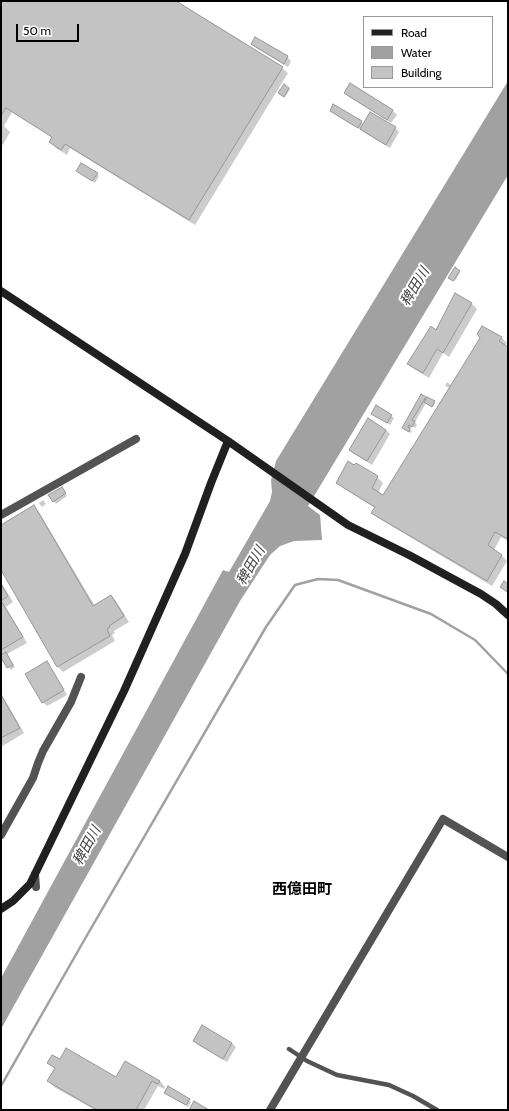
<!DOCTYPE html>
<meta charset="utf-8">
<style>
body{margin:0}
#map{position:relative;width:509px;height:1111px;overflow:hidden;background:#fff;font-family:Cabin,sans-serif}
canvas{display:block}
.frame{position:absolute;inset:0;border:2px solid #000;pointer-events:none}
.legend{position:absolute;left:363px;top:16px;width:130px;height:72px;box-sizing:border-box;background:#fff;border:1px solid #999;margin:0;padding:5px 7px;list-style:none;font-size:12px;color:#000}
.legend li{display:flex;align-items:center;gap:8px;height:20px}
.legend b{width:20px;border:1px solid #999}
.scale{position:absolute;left:16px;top:24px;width:63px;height:18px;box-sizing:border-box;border:2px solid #000;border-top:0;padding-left:5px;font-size:12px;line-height:14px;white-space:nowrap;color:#000;-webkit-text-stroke:3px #fff;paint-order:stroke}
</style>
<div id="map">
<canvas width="509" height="1111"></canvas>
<div class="frame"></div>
<ul class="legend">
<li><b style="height:5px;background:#202020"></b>Road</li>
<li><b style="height:11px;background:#a1a1a1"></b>Water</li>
<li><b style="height:11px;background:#c3c3c3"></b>Building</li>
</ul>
<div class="scale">50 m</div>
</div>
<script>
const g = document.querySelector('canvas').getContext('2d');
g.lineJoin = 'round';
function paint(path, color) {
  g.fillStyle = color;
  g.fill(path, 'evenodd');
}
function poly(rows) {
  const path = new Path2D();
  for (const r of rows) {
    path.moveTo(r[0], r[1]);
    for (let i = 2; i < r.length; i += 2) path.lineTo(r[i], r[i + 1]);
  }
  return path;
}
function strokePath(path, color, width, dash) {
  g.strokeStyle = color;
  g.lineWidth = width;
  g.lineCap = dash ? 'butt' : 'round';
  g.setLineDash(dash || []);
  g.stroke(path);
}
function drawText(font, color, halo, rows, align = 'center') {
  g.font = font + ' Cabin,"Noto Sans JP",sans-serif';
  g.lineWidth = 4;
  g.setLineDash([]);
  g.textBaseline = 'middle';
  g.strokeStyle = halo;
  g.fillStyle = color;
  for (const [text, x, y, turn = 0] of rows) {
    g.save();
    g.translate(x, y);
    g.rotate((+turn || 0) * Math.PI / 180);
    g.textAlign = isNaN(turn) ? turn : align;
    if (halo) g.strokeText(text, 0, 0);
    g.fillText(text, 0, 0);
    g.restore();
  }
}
paint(poly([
 [508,81,508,175,308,506,320,515,322,540,294,541,280,546,270,555,240,601,1,1029,1,978,211,592,223,570,229,572,270,501,272,492,271,480,276,461]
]), '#a1a1a1');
paint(poly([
 [1,1,174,1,282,68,288,73,195,225,70,148,67,155,56,148,50,142,53,138,12,112,4,126,10,132,1,148],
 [252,44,287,57,291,61,288,67,256,48],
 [350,84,393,111,397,115,391,123,349,97,345,93],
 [289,88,290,89,285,97,281,94],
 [331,111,361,122,364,125,370,113,395,128,399,132,390,148,365,133,361,130,333,113],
 [77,171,97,174,99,176,95,183],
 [459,271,460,272,455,281,451,279],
 [456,295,472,304,477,309,449,357,443,353,429,378,414,369,409,364,436,331],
 [501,337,507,343,505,346,508,348,508,541,501,537,494,550,502,556,507,561,492,586,378,518,373,513,375,508,343,488,337,482,377,477,383,483,378,493,383,496,450,388,445,386,447,382,451,385],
 [425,398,435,403,433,407,426,403,415,422,417,425,415,428,412,426,410,429,412,432,411,433,406,430],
 [377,407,394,418,390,425,372,414],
 [386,430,390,434,372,465,354,454,350,450],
 [64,491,67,496,56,504,50,495],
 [43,500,46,504,42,507,39,503],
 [34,507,39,512,95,606,111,596,116,601,129,622,114,631,115,633,112,635,115,641,63,672,58,667,1,568,1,526],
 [1,582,13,602,6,607,27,643,7,654,15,667,11,670,2,656,3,655,1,653],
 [46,663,50,667,67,695,47,706,43,702,27,675],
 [1,693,24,733,1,747],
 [194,1041,232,1043,236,1047,227,1062,198,1045],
 [60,1061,116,1078,125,1062,160,1081,165,1087,164,1089,158,1086,144,1110,95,1110,54,1087,49,1081,55,1069,48,1063],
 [166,1093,189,1100,191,1102,188,1107,168,1095]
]), '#0003');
strokePath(poly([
 [1,1086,86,937,266,627,295,585,318,579,338,580,431,614,475,640,508,674]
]), '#a1a1a1', 2.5);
const building = poly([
 [1,1,176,1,283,67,189,220,65,144,61,150,49,142,52,137,6,108,1,116,1,1],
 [255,37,288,56,284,64,251,44,255,37],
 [350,83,393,110,387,120,344,93,350,83],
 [284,84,289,88,284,97,278,93,284,84],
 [333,104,362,121,358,128,330,111,333,104],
 [370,112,396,127,386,145,360,129,370,112],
 [81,163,98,173,92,181,76,171,81,163],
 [455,267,460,271,453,281,448,278,455,267],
 [455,293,472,303,443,353,437,349,423,373,407,364,431,326,436,330,455,293],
 [482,326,502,337,499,341,508,347,508,539,495,532,488,545,502,555,487,581,371,513,375,507,336,483,348,461,354,465,356,463,378,476,372,488,383,495,480,338,477,334,482,326],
 [421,394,426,397,412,420,415,421,412,427,409,425,408,427,410,428,409,432,402,428,421,394],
 [427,397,435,401,432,407,424,402,427,397],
 [376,405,392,415,387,423,371,414,376,405],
 [368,418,386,430,367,461,349,450,368,418],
 [62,487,66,493,53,502,48,495,62,487],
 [34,505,93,606,111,595,124,616,109,626,110,627,107,629,110,636,57,667,1,570,1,525,34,505],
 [504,581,508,584,508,590,507,592,500,587,504,581],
 [1,584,8,596,1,601,23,637,1,650,1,584],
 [6,652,13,665,7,668,1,657,1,655,6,652],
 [47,661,64,690,42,703,25,674,47,661],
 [1,695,20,728,1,738,1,695],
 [202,1025,232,1043,223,1059,193,1041,202,1025],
 [66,1048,116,1077,125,1061,160,1081,158,1084,152,1081,136,1110,97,1110,47,1081,55,1068,47,1063,52,1055,60,1059,66,1048],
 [168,1086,190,1099,186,1105,164,1093,168,1086],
 [194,1101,209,1110,189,1110,194,1101]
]);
paint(building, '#c3c3c3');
strokePath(building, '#979797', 1);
strokePath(poly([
 [289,1049,307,1061,337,1075,389,1085,413,1096,437,1110]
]), '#535353', 4.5);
strokePath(poly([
 [1,515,136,439],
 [1,835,33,778,38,763,43,751,71,702,81,677],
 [35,874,36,887],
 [270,1110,443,819,508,857]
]), '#535353', 8);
strokePath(poly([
 [1,291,228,441,348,525,409,555,481,594,496,604,508,615],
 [1,909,13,901,30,884,35,874,124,691,185,554,211,483,228,441]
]), '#202020', 8);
drawText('italic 14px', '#424242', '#fff', [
 ["稗田川",415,287,-59],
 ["稗田川",251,566,-60],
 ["稗田川",87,846,-61]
]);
drawText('bold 15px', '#000', '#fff', [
 ["西億田町",302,890]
]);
</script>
